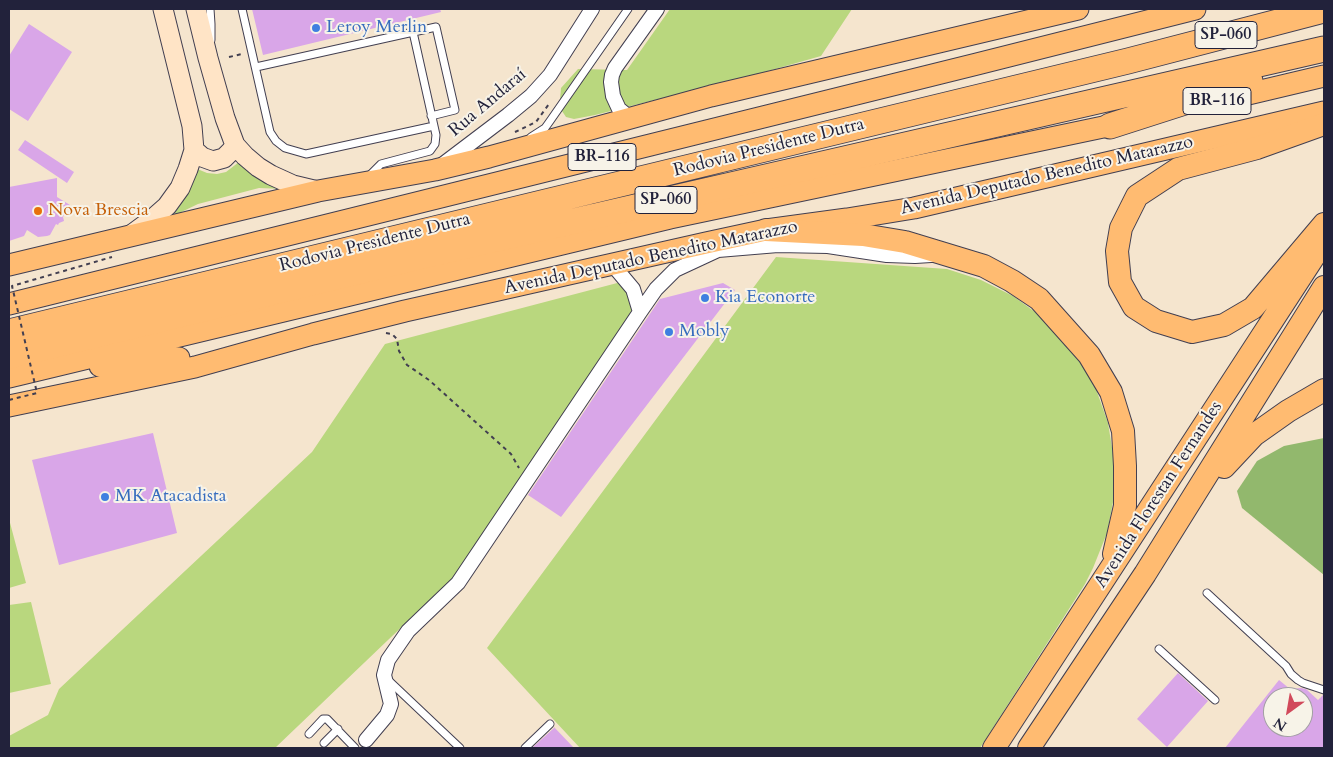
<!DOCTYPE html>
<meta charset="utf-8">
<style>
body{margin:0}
#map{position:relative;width:1333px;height:757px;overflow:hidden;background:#f5e5ce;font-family:Cardo,serif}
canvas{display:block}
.frame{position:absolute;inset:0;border:10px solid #22223b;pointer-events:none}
.north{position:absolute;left:1263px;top:687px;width:50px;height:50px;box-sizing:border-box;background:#f7f3e8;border:1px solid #a29fa3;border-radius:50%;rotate:212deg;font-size:14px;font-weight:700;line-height:20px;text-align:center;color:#22223b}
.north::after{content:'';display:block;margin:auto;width:18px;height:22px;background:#d1495b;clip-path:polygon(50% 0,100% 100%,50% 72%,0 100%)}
</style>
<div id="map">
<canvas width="1333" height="757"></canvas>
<div class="frame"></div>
<div class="north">N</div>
</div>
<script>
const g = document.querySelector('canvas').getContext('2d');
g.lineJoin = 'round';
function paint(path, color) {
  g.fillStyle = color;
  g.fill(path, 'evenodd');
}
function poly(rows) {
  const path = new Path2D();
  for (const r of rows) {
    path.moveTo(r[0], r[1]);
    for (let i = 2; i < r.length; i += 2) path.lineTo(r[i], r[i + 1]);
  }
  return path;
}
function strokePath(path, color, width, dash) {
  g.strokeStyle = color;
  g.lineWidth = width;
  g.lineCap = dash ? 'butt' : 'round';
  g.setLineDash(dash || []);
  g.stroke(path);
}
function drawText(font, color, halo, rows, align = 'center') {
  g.font = font + ' Cardo,serif';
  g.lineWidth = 4;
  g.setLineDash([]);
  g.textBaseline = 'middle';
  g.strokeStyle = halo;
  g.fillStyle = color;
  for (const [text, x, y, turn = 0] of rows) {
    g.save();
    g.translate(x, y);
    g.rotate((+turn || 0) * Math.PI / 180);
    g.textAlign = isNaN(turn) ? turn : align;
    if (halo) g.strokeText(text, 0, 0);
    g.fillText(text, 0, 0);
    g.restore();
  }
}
paint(poly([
 [670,9,852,9,821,56,754,75,595,115,574,119,566,117,562,111,560,100,561,88,578,69,627,70],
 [239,162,285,189,259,188,198,204,173,216,180,205,195,168,207,173,217,174,226,172],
 [776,257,947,269,981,280,1013,296,1042,317,1078,358,1096,389,1108,423,1114,460,1114,497,1107,533,1093,568,1085,584,980,748,580,748,487,648],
 [621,282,634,306,626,321,455,576,275,748,9,748,9,736,48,715,59,689,312,452,385,344],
 [9,519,26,583,9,588],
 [31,602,51,684,9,693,9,605]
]), '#b9d77e');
paint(poly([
 [1324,438,1324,575,1242,508,1237,491,1257,461,1284,446]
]), '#92b86d');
paint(poly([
 [252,9,440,9,441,12,263,55],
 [29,24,72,52,28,121,9,109,9,56],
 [25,140,74,172,67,183,18,150],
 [57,178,57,197,70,205,63,217,64,221,59,223,58,225,56,224,50,235,47,236,38,237,27,230,24,236,9,241,9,187],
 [723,283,735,290,561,517,528,495,660,299],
 [153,433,177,533,59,565,32,460],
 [1178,673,1208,701,1167,747,1137,719],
 [1279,680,1290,689,1301,688,1306,689,1318,700,1323,695,1324,695,1324,748,1225,748],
 [1273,697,1303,697,1303,727,1273,727],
 [554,727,574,748,532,748,554,728]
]), '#d9a6e8');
const service = poly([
 [210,9,211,24,211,40],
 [242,9,270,132,276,141,285,148,306,154,434,126],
 [256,67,436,27,455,110,431,116],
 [531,137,545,128,550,121,628,9],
 [369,176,381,164,430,151,435,144,436,135,413,32],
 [1207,593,1286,666,1291,674,1298,680,1303,683,1324,690],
 [1159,649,1215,700],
 [386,678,460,748],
 [309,734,323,719,327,719,355,748],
 [324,743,338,729],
 [525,748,550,724]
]);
const minor = poly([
 [630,118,619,109,613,96,611,82,612,75,615,68,657,9],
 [442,165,508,115,531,96,550,75,592,9],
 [612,264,633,289,640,312],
 [366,740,387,715,391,704,384,675,388,660,408,631,458,583,640,312,656,289,675,270,718,250,778,245,828,246,887,255,915,256,931,255]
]);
const secondary = poly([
 [196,9,208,58,225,118,235,145,245,156,258,167,271,175,293,185,318,191],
 [194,150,202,157,213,161,224,158,231,151,235,145],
 [131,235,150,221,167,206,180,188,188,169,194,150,192,126,163,9]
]);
const primary = poly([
 [1227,99,1324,76],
 [9,265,318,191,435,170,489,157,711,96,1078,9],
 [9,304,977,64,1195,9],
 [100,366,179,358],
 [9,377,670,218,1127,122],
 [9,406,195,367,313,334,405,311,706,243,766,230,847,219,914,208,1324,112]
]);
const trunk = poly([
 [1324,124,1257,148,1178,169,1137,196,1121,228,1117,251,1120,282,1134,307,1156,321,1192,332,1224,325,1253,308,1324,224],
 [766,230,863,235,905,242,984,266,1012,281,1039,299,1089,355,1111,392,1123,431,1125,466,1125,506,1114,554],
 [1224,467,1254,435,1288,411,1324,390],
 [994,748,1324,241],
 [1029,748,1145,574,1324,287]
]);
const motorway = poly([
 [1110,126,1250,81],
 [9,332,1128,61,1324,10],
 [9,356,435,253,1324,49]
]);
strokePath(service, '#423f51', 9);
strokePath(minor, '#423f51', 16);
strokePath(secondary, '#423f51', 21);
strokePath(primary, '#423f51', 23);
strokePath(trunk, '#423f51', 24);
strokePath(motorway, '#423f51', 27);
strokePath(poly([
 [229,57,242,54],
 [515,132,536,122,549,104],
 [386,333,392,334,397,339,399,351,407,365,429,380,511,454,519,468]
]), '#423f51', 2, [4, 4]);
strokePath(service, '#fff', 7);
strokePath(minor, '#fff', 14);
strokePath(secondary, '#ffe4c6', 19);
strokePath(primary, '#ffbb71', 21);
strokePath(trunk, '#ffbb71', 22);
strokePath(motorway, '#ffbb71', 25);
strokePath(poly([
 [9,400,37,393,12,286,112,257]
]), '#423f51', 2, [4, 4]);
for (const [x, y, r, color] of [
 [316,28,5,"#3f7fe0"],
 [38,211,5,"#e8710a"],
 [705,298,5,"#3f7fe0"],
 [669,332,5,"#3f7fe0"],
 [105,497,5,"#3f7fe0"]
]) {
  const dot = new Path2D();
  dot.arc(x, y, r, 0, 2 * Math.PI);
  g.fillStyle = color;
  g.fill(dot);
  strokePath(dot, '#f7f3e8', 2);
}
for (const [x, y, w] of [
 [1226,35,62],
 [1217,101,68],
 [602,157,68],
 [666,200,62]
]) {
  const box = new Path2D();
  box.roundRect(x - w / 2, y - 13.5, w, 27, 4);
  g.fillStyle = '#f7f3e8';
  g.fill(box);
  strokePath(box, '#22223b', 1);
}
drawText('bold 16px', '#22223b', null, [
 ["SP-060",1226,35],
 ["BR-116",1217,101],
 ["BR-116",602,157],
 ["SP-060",666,200]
]);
drawText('18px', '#366cbe', '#f7f3e8', [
 ["Leroy Merlin",326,28],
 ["Kia Econorte",715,298],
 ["Mobly",679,332],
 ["MK Atacadista",115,497]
], 'left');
drawText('18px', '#22223b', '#f7f3e8', [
 ["Rua Andaraí",488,103,-40],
 ["Rodovia Presidente Dutra",769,148,-14],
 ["Avenida Deputado Benedito Matarazzo",1047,176,-13],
 ["Rodovia Presidente Dutra",375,243,-14],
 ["Avenida Deputado Benedito Matarazzo",651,258,-12],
 ["Avenida Florestan Fernandes",1159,495,-57]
]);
drawText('18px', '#c56008', '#f7f3e8', [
 ["Nova Brescia",48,211]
], 'left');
</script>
